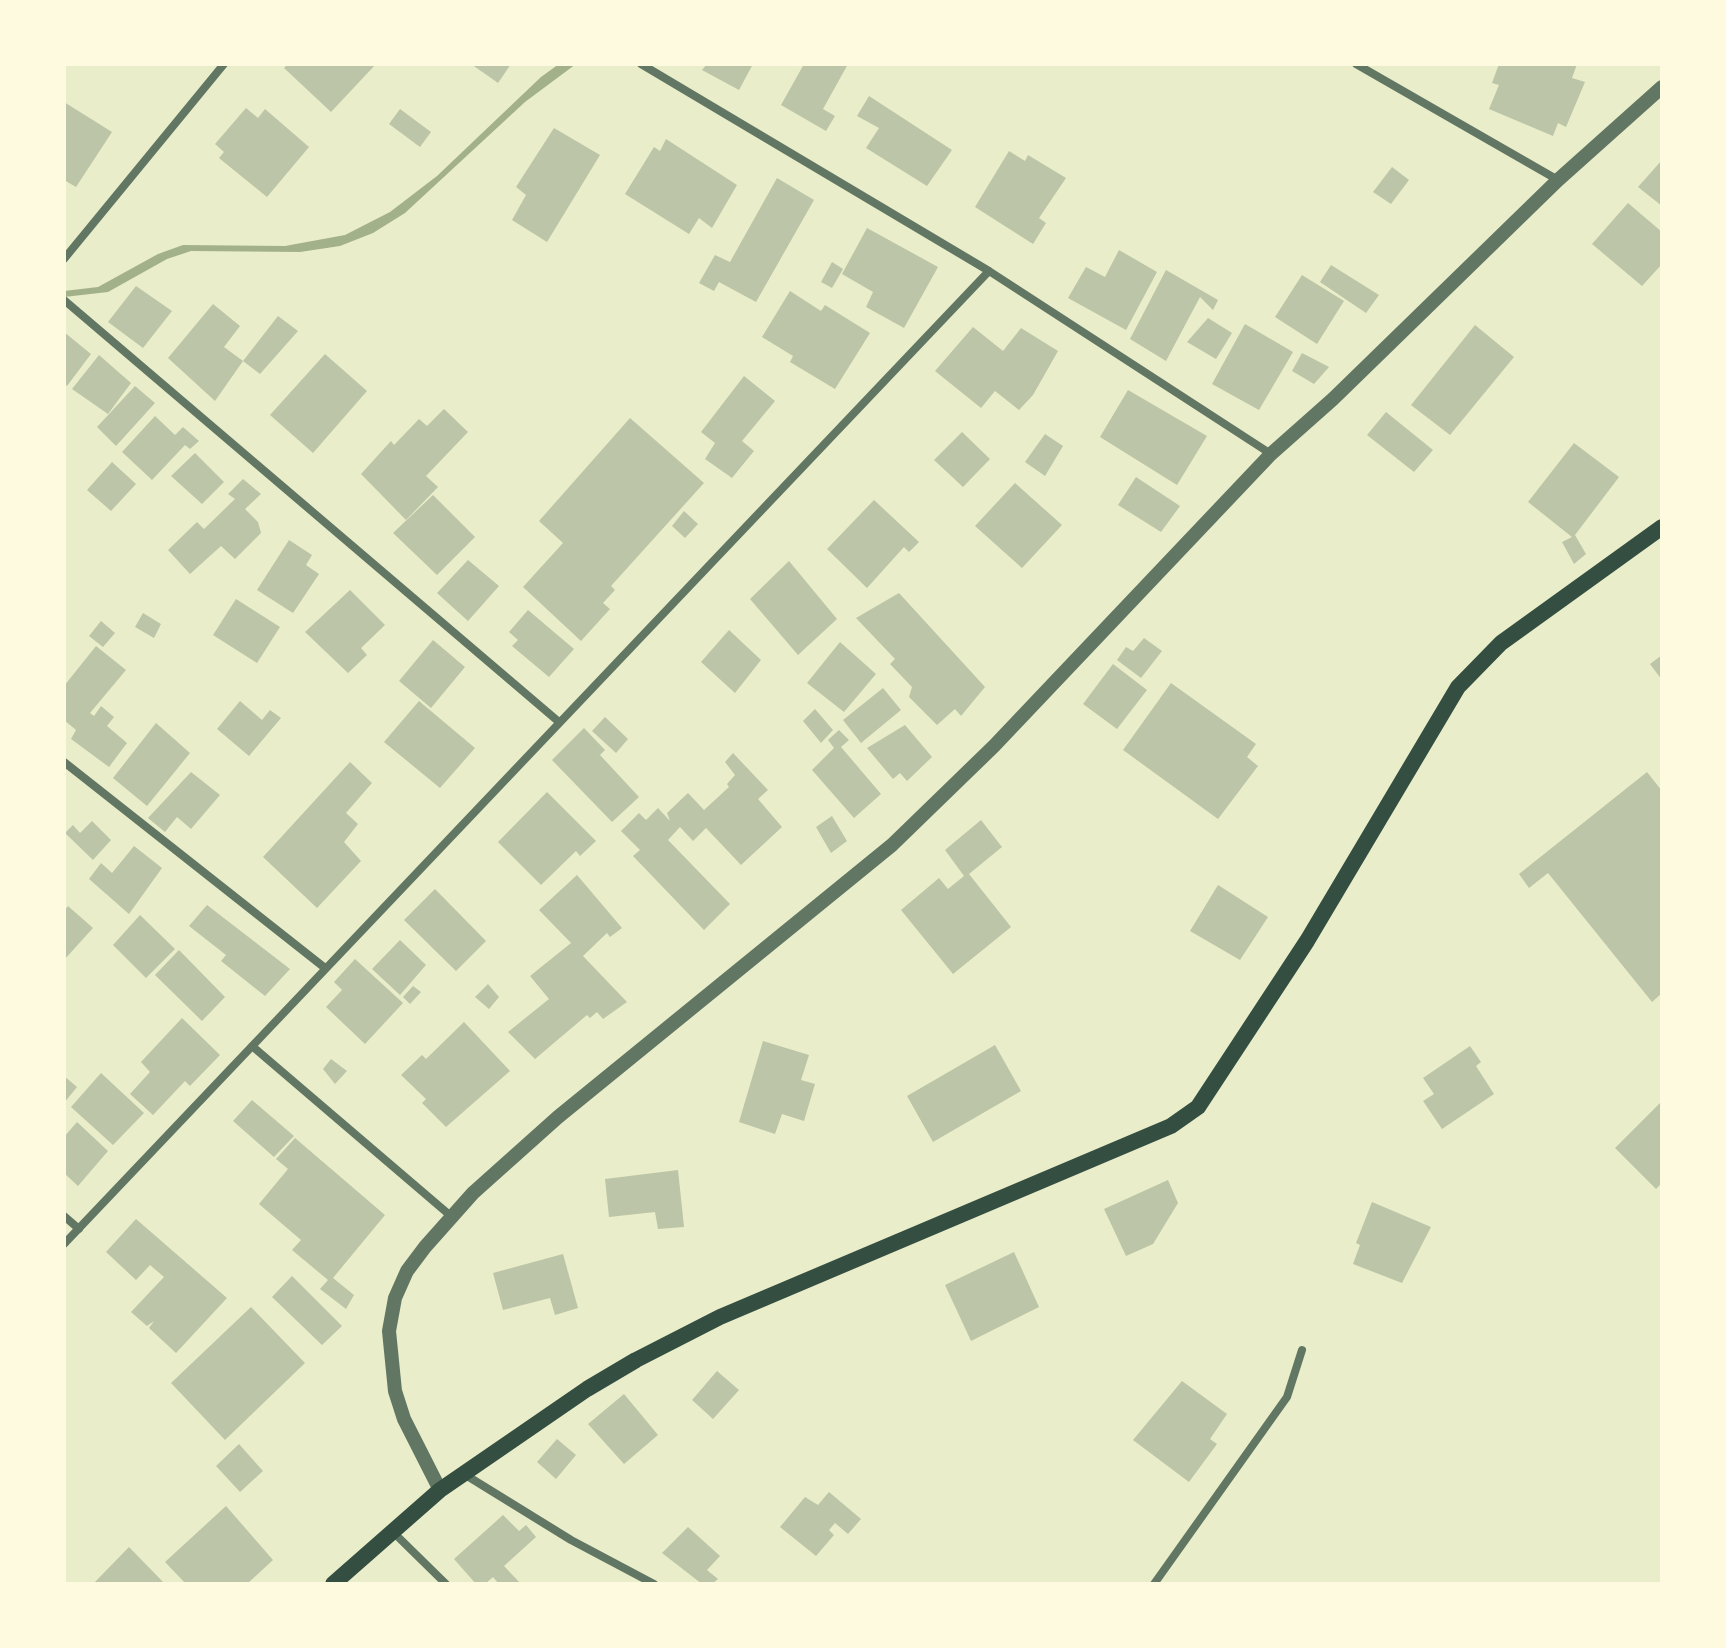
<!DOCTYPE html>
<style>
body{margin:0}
#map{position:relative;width:1726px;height:1648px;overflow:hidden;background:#e9edc9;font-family:Literata,serif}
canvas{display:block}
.frame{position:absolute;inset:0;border:66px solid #fefae0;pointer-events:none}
</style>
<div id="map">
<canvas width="1726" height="1648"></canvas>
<div class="frame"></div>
</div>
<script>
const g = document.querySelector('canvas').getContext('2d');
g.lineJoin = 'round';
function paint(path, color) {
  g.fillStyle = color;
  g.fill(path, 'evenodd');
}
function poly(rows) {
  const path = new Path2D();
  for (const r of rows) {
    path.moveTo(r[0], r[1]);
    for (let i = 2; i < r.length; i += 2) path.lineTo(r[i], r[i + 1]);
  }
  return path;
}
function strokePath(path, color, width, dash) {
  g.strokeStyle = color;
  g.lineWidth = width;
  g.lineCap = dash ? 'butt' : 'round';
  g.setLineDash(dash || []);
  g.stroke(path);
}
paint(poly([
 [559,64,576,64,525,102,405,213,373,233,340,246,300,252,191,251,167,259,108,292,64,297,64,291,98,287,158,254,183,245,285,246,345,235,390,212,437,176,541,77]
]), '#a3b18a');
paint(poly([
 [288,64,376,64,331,112,284,68],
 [471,64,511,64,498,83],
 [707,64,753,64,739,90,702,70],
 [804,64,848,64,823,109,835,116,826,131,781,105],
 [1499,64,1577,64,1572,78,1585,82,1566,127,1558,123,1553,136,1489,109,1499,85,1492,83],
 [869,96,952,150,927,186,866,148,879,128,857,116],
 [64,102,112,132,76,187,64,180],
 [246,108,258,118,265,109,309,147,267,197,219,158,224,152,215,144],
 [400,109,431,132,420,147,389,124],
 [554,128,600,155,547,242,512,220,526,195,516,187],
 [666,139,737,185,712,228,699,218,689,234,625,194,654,147,660,151],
 [1009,151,1025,161,1028,155,1066,178,1039,218,1046,223,1033,244,975,207],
 [1662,160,1662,206,1638,187],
 [1392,167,1409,180,1391,204,1373,192],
 [777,178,814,200,756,302,719,282,714,291,699,283,715,255,730,262],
 [1628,203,1662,232,1662,264,1642,286,1592,244],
 [867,228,938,267,904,328,866,307,873,292,842,274],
 [1119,250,1157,272,1126,330,1068,298,1086,267,1105,277],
 [832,262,843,269,832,288,821,282],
 [1331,265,1379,295,1366,313,1320,282],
 [1166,270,1218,300,1213,310,1200,297,1166,361,1130,339],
 [1302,275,1344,301,1317,344,1275,317],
 [136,286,172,311,143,348,108,322],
 [790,291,821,311,825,305,870,333,835,389,790,362,793,356,762,337],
 [213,304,240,326,224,347,243,361,215,401,168,358],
 [278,316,298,331,260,374,243,361],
 [1208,318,1232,333,1216,359,1187,342],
 [1245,324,1293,352,1259,410,1212,384],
 [1475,325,1514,357,1450,435,1411,405],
 [973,327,1003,351,1021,328,1058,351,1033,395,1019,410,995,391,981,408,935,371],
 [64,332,91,354,67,386,64,383],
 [1302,353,1329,367,1314,384,1292,371],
 [325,354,367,391,313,453,270,415],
 [99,355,131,383,108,414,72,389],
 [744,376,775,401,742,441,754,451,732,478,705,459,715,443,701,432],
 [135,386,155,403,116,446,97,427],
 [1128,390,1207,436,1177,485,1100,437],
 [444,409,468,432,426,476,438,487,406,520,361,474,391,441,394,445,419,419,427,426],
 [1386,412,1433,450,1414,472,1367,435],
 [155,416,175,435,183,427,199,441,190,449,185,445,152,480,122,452],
 [630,418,704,483,611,586,615,590,603,603,610,609,581,641,523,587,563,543,539,521],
 [962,432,990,459,963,487,934,460],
 [1045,434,1063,446,1045,476,1025,462],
 [1574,443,1619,477,1575,535,1586,554,1574,564,1562,542,1572,537,1528,502],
 [195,453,224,482,202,504,171,476],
 [112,462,136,484,111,511,87,490],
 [1136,477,1180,506,1161,532,1118,505],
 [243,479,261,494,245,509,258,522,261,533,235,559,221,546,190,574,168,550,197,522,204,529,235,499,228,494],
 [1015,483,1062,525,1022,568,975,526],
 [433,495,475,537,437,575,393,533],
 [874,500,919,542,909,552,904,547,867,588,827,549],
 [684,511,698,524,685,538,672,526],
 [289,540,312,555,306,565,319,574,293,613,257,590],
 [468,560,499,586,468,621,437,593],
 [789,561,837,619,798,655,750,599],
 [350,590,385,625,361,648,367,655,348,673,305,632],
 [899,593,985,687,961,716,955,709,937,725,909,697,912,687,890,664,895,659,856,618],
 [236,599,280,627,257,663,213,635],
 [528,610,574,649,549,677,512,646,518,640,509,632],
 [143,613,161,624,154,638,135,627],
 [101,621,115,633,103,647,89,636],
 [729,630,761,660,735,693,701,662],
 [1144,638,1162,651,1141,678,1117,660,1126,647,1133,651],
 [433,640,465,667,431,708,399,681],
 [840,642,876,674,844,712,807,683],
 [96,646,126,670,90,713,94,716,101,706,114,717,107,726,127,743,109,767,71,739,76,730,64,720,64,686],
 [1662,655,1662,680,1650,664],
 [1113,664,1147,690,1117,729,1083,704],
 [1171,683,1256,744,1247,757,1258,766,1218,819,1123,750],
 [883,688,901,710,861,743,843,720],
 [240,701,262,720,270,710,281,718,249,756,217,729],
 [419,701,475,748,440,788,384,742],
 [815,709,833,730,821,743,803,721],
 [605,717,628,739,616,753,592,731],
 [156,723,190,753,147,806,113,778],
 [905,725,932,757,907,781,900,773,893,779,867,748],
 [584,728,605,750,600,755,639,797,612,822,552,760],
 [839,730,849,740,841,747,881,794,854,818,812,770,834,748,828,740],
 [733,753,768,790,758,799,782,827,741,865,706,828,693,841,680,827,668,840,730,904,704,930,633,856,640,850,621,831,639,813,646,820,658,808,670,821,667,813,688,793,704,810,729,787,727,784,735,775,725,762],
 [350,762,372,783,346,813,358,824,344,842,361,861,317,908,263,857],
 [191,772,220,795,191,829,177,817,165,832,148,818],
 [1647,772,1662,791,1662,993,1652,1002,1548,873,1529,888,1519,874],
 [547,792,596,841,580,856,576,851,541,885,498,842],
 [832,816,847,841,831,853,816,827],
 [981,820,1002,847,969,874,1011,927,953,974,901,910,939,878,948,889,964,876,945,850],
 [92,821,111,840,93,860,65,833,73,825,80,833],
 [134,846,162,868,129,914,89,879,101,863,112,873],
 [577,875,622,928,610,937,607,933,583,956,627,1002,603,1019,597,1012,590,1018,587,1015,535,1059,508,1032,549,999,530,976,571,943,539,910],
 [1218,885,1268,917,1240,960,1190,931],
 [435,889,486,941,456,971,404,920],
 [207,905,290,969,265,996,221,961,226,955,189,926],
 [68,906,93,928,64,960,64,911],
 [140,915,175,949,146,978,113,945],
 [400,940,426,965,400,995,372,969],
 [179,950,225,997,202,1021,155,975],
 [355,959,403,1003,365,1044,326,1007,342,990,334,982],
 [488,984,499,997,489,1009,475,997],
 [413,986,421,992,410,1004,403,997],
 [182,1018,220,1055,190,1086,185,1081,153,1115,130,1094,150,1072,141,1062],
 [464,1022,510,1071,446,1127,422,1103,426,1099,401,1075,422,1055,426,1059],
 [763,1041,809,1055,801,1080,815,1084,804,1121,782,1114,775,1134,739,1122],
 [995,1045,1021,1091,933,1142,907,1096],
 [1470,1046,1481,1062,1476,1066,1494,1094,1442,1129,1423,1101,1434,1094,1423,1078],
 [331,1059,347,1071,335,1084,323,1069],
 [101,1073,144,1113,113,1145,71,1107],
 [64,1076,77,1087,64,1103],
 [252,1100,294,1136,274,1157,233,1121],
 [1662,1101,1662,1183,1656,1189,1615,1148],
 [77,1122,108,1151,78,1186,64,1173,64,1137],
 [295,1138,385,1215,333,1278,354,1295,346,1309,320,1289,328,1280,292,1250,301,1240,259,1204,288,1169,276,1159],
 [678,1170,684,1227,658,1229,655,1212,609,1217,605,1179],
 [1168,1180,1178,1203,1153,1244,1126,1256,1104,1209],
 [1372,1202,1431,1227,1402,1283,1353,1264,1360,1245,1356,1243],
 [136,1219,227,1298,176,1353,149,1328,154,1321,147,1326,131,1312,164,1277,150,1265,136,1280,106,1252],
 [1014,1252,1039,1307,971,1341,945,1285],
 [563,1254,578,1308,555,1315,550,1298,503,1310,493,1273],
 [292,1276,342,1326,322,1345,272,1297],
 [251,1307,305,1363,225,1440,171,1383],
 [717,1371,739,1390,713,1419,692,1400],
 [1182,1381,1227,1414,1210,1439,1217,1444,1189,1482,1133,1440],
 [624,1394,658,1435,624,1464,588,1424],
 [557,1439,576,1455,556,1479,537,1462],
 [239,1444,263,1471,240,1492,216,1466],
 [829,1492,861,1519,848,1534,835,1523,829,1530,834,1535,816,1556,780,1527,805,1497,818,1505],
 [226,1506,273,1560,247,1584,186,1584,165,1562],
 [503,1515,519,1531,526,1525,536,1537,504,1566,521,1584,499,1584,493,1577,485,1584,476,1584,454,1559],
 [688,1527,720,1556,707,1570,718,1579,712,1584,702,1584,662,1553],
 [129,1547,165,1584,93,1584]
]), '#bcc5a7');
strokePath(poly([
 [641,64,989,271,1271,454],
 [1356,64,1558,180],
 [64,259,224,64],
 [64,300,559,722],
 [64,762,325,968],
 [252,1046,452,1217],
 [64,1216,79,1229],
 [64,1244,989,271],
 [464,1474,571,1540,654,1584],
 [392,1531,446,1584],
 [1154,1584,1287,1397,1302,1350]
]), '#617663', 8);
strokePath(poly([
 [440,1490,404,1419,395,1391,389,1331,395,1298,407,1271,425,1247,473,1193,558,1117,892,845,994,746,1271,454,1333,399,1558,180,1662,87]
]), '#617663', 14);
strokePath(poly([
 [333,1584,440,1490,587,1389,636,1360,720,1317,1171,1126,1198,1107,1307,941,1458,687,1501,643,1662,527]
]), '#344e41', 16);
</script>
